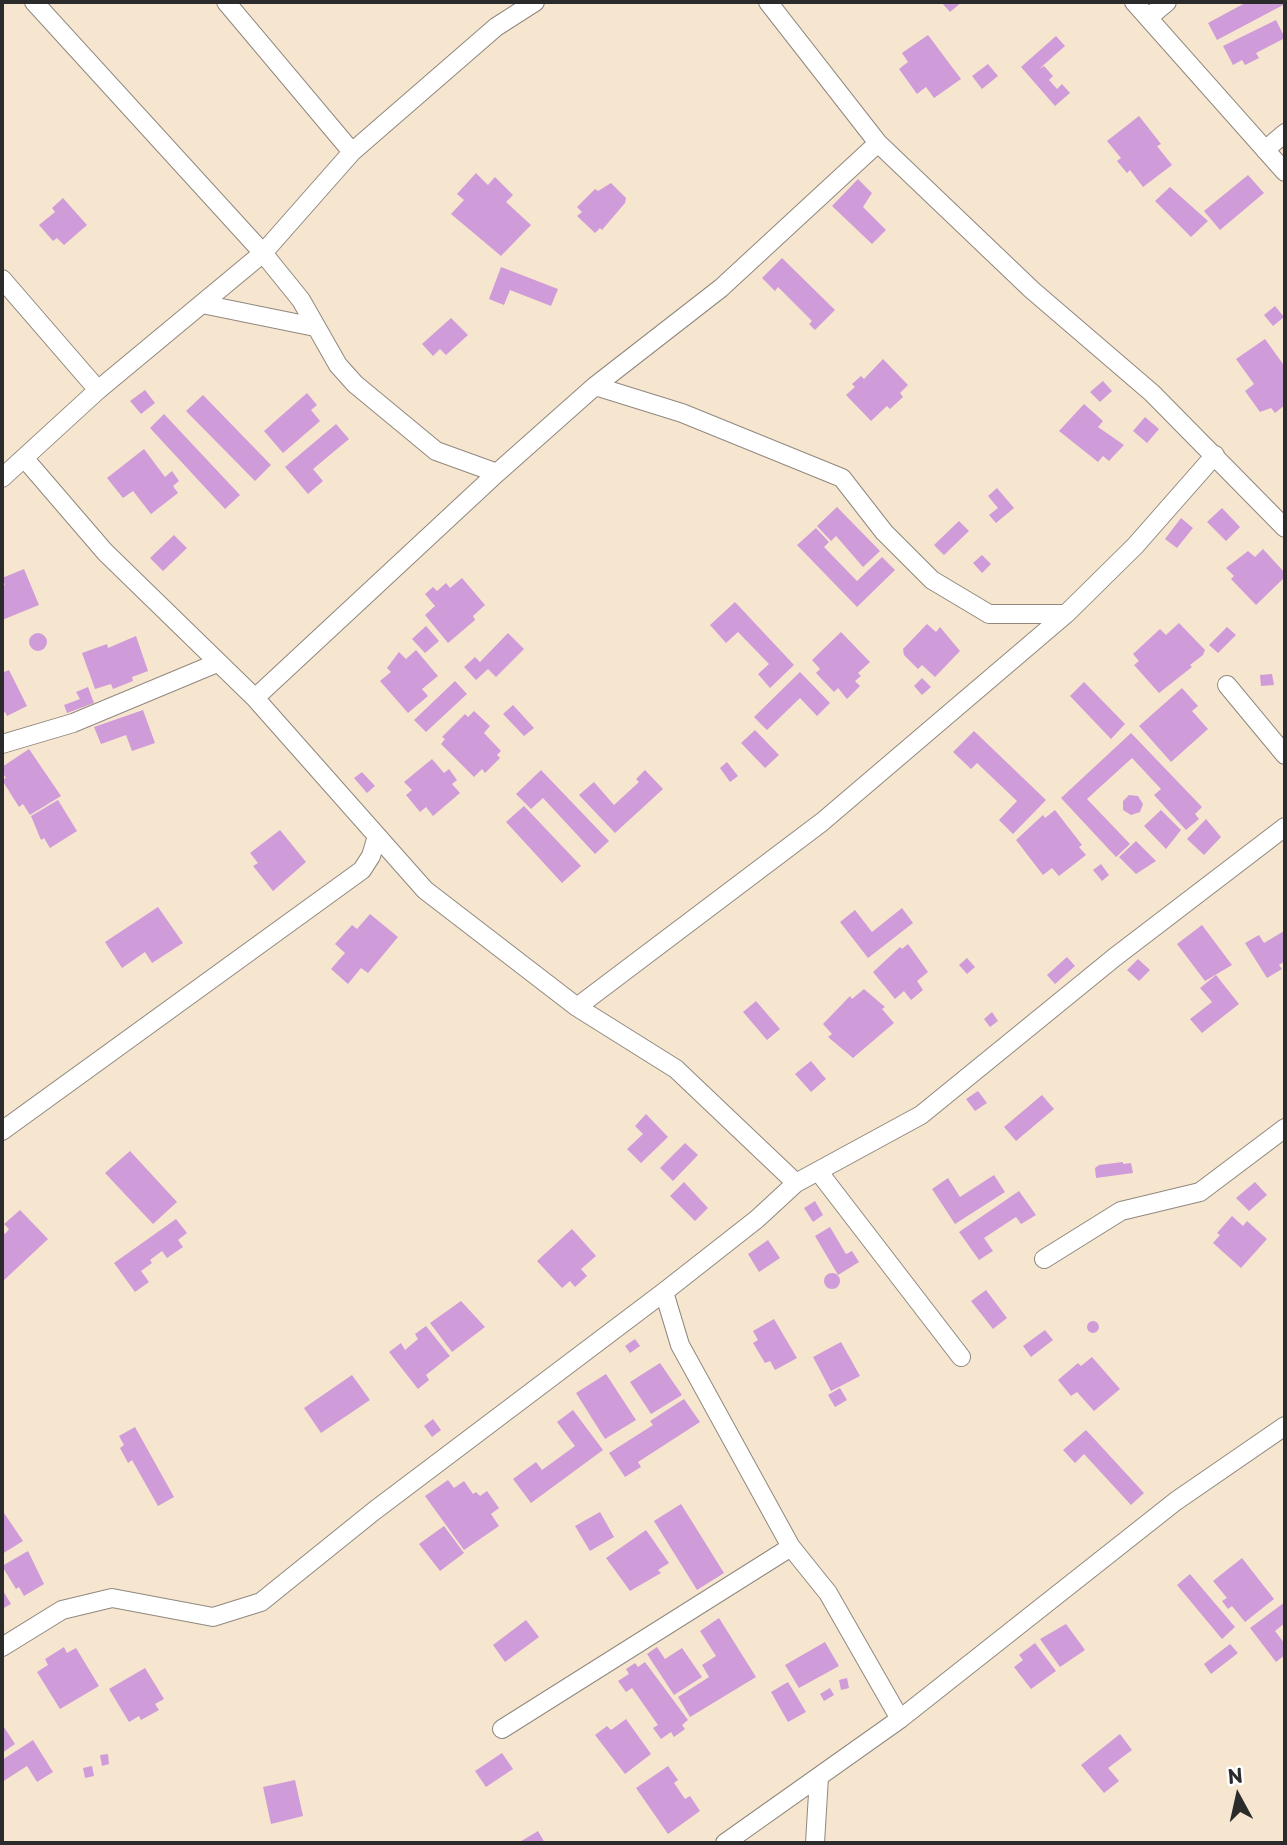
<!DOCTYPE html>
<style>
body{margin:0}
#map{position:relative;width:1287px;height:1845px;overflow:hidden;background:#f6e6d0;font-family:"Playpen Sans",sans-serif}
canvas{display:block}
.frame{position:absolute;inset:0;border:4px solid #2b2b2b;pointer-events:none}
.north{position:absolute;left:1203px;top:1761px;width:70px;height:70px;-webkit-text-stroke:5px #fff;paint-order:stroke;rotate:352deg;font-size:19px;font-weight:700;line-height:28px;text-align:center;color:#2b2b2b}
.north::after{content:'';display:block;margin:auto;width:24px;height:32px;background:#2b2b2b;clip-path:polygon(50% 0,100% 100%,50% 72%,0 100%)}
</style>
<div id="map">
<canvas width="1287" height="1845"></canvas>
<div class="frame"></div>
<div class="north">N</div>
</div>
<script>
const g = document.querySelector('canvas').getContext('2d');
g.lineJoin = 'round';
function paint(path, color) {
  g.fillStyle = color;
  g.fill(path, 'evenodd');
}
function poly(rows) {
  const path = new Path2D();
  for (const r of rows) {
    if (r.length === 3) {
      path.moveTo(r[0] + r[2], r[1]);
      path.arc(r[0], r[1], r[2], 0, 2 * Math.PI);
      continue;
    }
    path.moveTo(r[0], r[1]);
    for (let i = 2; i < r.length; i += 2) path.lineTo(r[i], r[i + 1]);
  }
  return path;
}
function strokePath(path, color, width, dash) {
  g.strokeStyle = color;
  g.lineWidth = width;
  g.lineCap = dash ? 'butt' : 'round';
  g.setLineDash(dash || []);
  g.stroke(path);
}
paint(poly([
 [941,2,962,2,950,12],
 [1247,2,1285,4,1217,40,1208,23],
 [1276,20,1285,38,1256,53,1259,58,1245,65,1242,60,1233,65,1223,46],
 [928,35,961,79,934,98,926,87,917,94,899,69,908,62,902,53],
 [1056,36,1065,46,1039,69,1044,66,1053,76,1049,80,1057,89,1062,84,1070,93,1055,106,1021,67],
 [988,64,998,76,982,89,972,76],
 [1139,116,1161,144,1157,146,1172,165,1143,187,1130,170,1127,173,1117,161,1121,158,1107,141],
 [476,173,488,185,495,177,513,195,506,202,531,225,501,256,451,214,464,200,457,194],
 [1248,175,1264,193,1220,230,1204,211],
 [858,179,872,193,863,207,886,230,872,244,832,206],
 [611,183,626,198,625,203,602,230,600,228,595,233,577,216,582,212,577,207,595,189,598,191],
 [1170,187,1208,221,1191,237,1155,201],
 [63,198,87,225,64,245,57,238,53,241,39,225,55,212,52,208],
 [782,258,835,310,815,330,809,324,812,321,778,287,775,291,762,278],
 [501,267,558,289,551,306,510,290,504,305,489,299],
 [1275,306,1284,317,1273,326,1264,315],
 [451,318,468,335,446,355,440,349,433,356,422,344],
 [1265,339,1283,364,1285,362,1285,405,1275,413,1271,408,1260,412,1245,391,1254,384,1236,359],
 [883,359,908,385,900,393,903,397,890,409,887,406,871,421,846,395,855,387,852,384,861,376,864,379],
 [1103,381,1112,391,1100,402,1090,392],
 [145,390,155,403,141,414,130,401],
 [307,393,317,405,311,410,320,421,283,453,264,431],
 [203,395,271,465,255,481,186,411],
 [1084,404,1103,421,1098,427,1124,445,1109,461,1103,456,1098,462,1059,431],
 [164,414,240,495,225,509,150,428],
 [1145,417,1159,429,1147,443,1133,431],
 [336,424,349,439,313,469,323,481,308,494,285,467],
 [144,449,165,477,172,471,179,481,173,486,178,493,151,514,133,491,123,498,107,478],
 [997,488,1014,508,996,523,989,515,998,508,988,496],
 [837,507,880,551,863,567,836,536,831,541,817,526],
 [1222,508,1240,527,1226,541,1207,522],
 [1181,518,1193,528,1177,548,1165,539],
 [959,521,969,531,944,555,934,545],
 [816,528,829,542,824,547,857,581,882,557,895,570,857,607,797,545],
 [174,535,187,548,163,571,150,558],
 [1263,549,1285,573,1285,577,1256,605,1231,579,1234,576,1226,568,1248,551,1255,557],
 [982,555,991,564,982,573,973,563],
 [24,569,39,605,2,620,2,586,5,585,2,578],
 [462,578,485,605,473,616,475,620,448,643,425,615,435,606,425,594,433,587,437,591,446,583,450,588],
 [735,602,794,665,770,688,758,674,769,664,738,632,726,643,710,625],
 [1179,623,1205,650,1203,655,1190,665,1192,667,1159,693,1134,665,1139,661,1133,654,1160,629,1166,635],
 [927,624,936,632,940,627,960,651,935,677,922,665,918,669,904,655,903,649],
 [426,626,439,641,425,653,412,639],
 [1227,627,1236,635,1218,653,1209,645],
 [841,632,870,662,858,673,861,676,855,681,860,686,847,699,838,688,834,692,816,673,820,669,812,660],
 [508,633,524,649,496,677,488,669,476,680,464,667,475,657,480,662],
 [38,642,9],
 [136,636,148,671,132,677,133,681,113,689,111,684,95,689,82,653,107,644,108,648],
 [416,650,438,676,422,689,428,696,408,713,380,681,391,672,387,668,399,652,406,659],
 [2,667,4,672,9,670,27,706,7,716,5,712,2,714],
 [800,672,830,703,817,716,800,698,767,730,754,717],
 [1272,674,1274,685,1261,686,1260,675],
 [922,678,931,687,922,695,914,686],
 [455,681,467,694,426,732,414,720],
 [1084,682,1125,724,1111,739,1070,696],
 [88,687,94,703,67,713,64,705,80,699,76,692],
 [1182,688,1198,706,1192,711,1208,729,1171,762,1139,726],
 [513,705,534,728,524,736,503,714],
 [143,710,155,743,132,751,126,735,101,744,94,727],
 [474,711,490,726,484,733,501,751,497,755,500,758,485,773,482,769,474,777,441,744,445,739,442,737,465,714,468,717],
 [755,730,779,755,765,768,741,743],
 [974,731,1046,800,1013,834,999,820,1017,801,977,763,971,769,953,752],
 [1131,733,1202,807,1195,814,1199,819,1186,830,1154,795,1161,789,1132,758,1087,799,1130,844,1116,857,1061,798],
 [29,749,61,796,30,815,23,804,19,807,2,780,6,778,2,772,2,767],
 [432,759,444,773,449,769,457,780,452,784,460,793,433,816,426,807,420,812,406,795,412,790,404,782],
 [727,762,738,776,730,782,720,768],
 [541,770,609,841,595,854,543,798,531,809,516,794],
 [645,770,663,789,615,833,579,795,594,782,614,805,639,782,636,779],
 [362,772,375,786,367,793,354,778],
 [1129,795,1138,796,1143,804,1140,812,1131,815,1123,810,1123,801],
 [58,800,77,831,50,848,44,838,41,840,31,816],
 [524,806,581,866,562,883,506,822],
 [1055,810,1082,845,1079,847,1086,855,1059,876,1052,868,1043,875,1016,840,1043,815,1045,818],
 [1161,810,1181,830,1166,849,1144,826],
 [1206,819,1221,837,1204,855,1187,839],
 [280,830,306,862,273,891,253,866,258,863,250,853],
 [1136,841,1156,861,1136,874,1119,857],
 [1101,864,1109,875,1102,881,1093,870],
 [158,907,183,943,152,963,145,952,122,968,105,942],
 [902,908,913,923,868,958,840,922,855,910,872,932],
 [370,914,398,937,368,973,361,968,348,984,331,969,345,953,335,944,352,925,357,929],
 [1202,925,1232,965,1205,981,1177,944],
 [1284,931,1285,961,1279,965,1282,969,1267,978,1245,943,1259,935,1264,943],
 [908,944,928,972,917,981,923,990,911,1000,904,991,895,999,873,972,900,947,902,949],
 [1067,957,1075,966,1055,984,1047,975],
 [967,958,975,967,967,974,959,965],
 [1138,959,1150,970,1139,981,1127,970],
 [1216,975,1239,1004,1202,1033,1190,1019,1212,1002,1200,988],
 [864,989,885,1007,882,1009,894,1023,853,1058,828,1037,832,1034,823,1024,850,996,852,999],
 [756,1001,780,1029,767,1040,743,1012],
 [992,1012,998,1021,990,1027,984,1019],
 [811,1061,826,1079,811,1092,795,1074],
 [978,1091,987,1103,975,1111,966,1099],
 [1042,1095,1054,1109,1016,1141,1004,1127],
 [646,1114,668,1137,641,1163,627,1149,643,1134,635,1126],
 [685,1143,698,1155,673,1181,660,1168],
 [130,1151,177,1202,153,1224,105,1173],
 [1123,1162,1123,1164,1131,1163,1133,1173,1096,1178,1095,1168,1099,1165],
 [994,1175,1005,1192,955,1224,932,1189,948,1178,960,1197],
 [684,1182,708,1208,695,1221,670,1196],
 [1255,1182,1267,1195,1249,1211,1236,1198],
 [1019,1191,1036,1215,1021,1224,1016,1217,984,1238,993,1251,979,1260,959,1232],
 [815,1201,823,1215,813,1222,804,1208],
 [20,1210,48,1239,2,1282,2,1230,5,1234,9,1229,4,1224],
 [1232,1216,1243,1226,1247,1221,1267,1239,1241,1268,1213,1243,1220,1235,1217,1233],
 [176,1219,187,1233,178,1240,183,1247,167,1258,162,1251,150,1260,152,1263,141,1271,149,1282,135,1292,114,1263],
 [830,1227,846,1254,852,1251,859,1262,838,1275,815,1236],
 [572,1229,596,1256,581,1269,587,1276,575,1287,570,1281,562,1288,537,1261],
 [768,1240,780,1258,759,1272,748,1254],
 [832,1281,8],
 [986,1290,1007,1318,993,1329,971,1301],
 [461,1301,485,1327,452,1352,430,1323],
 [774,1319,797,1358,775,1370,770,1361,765,1363,753,1343,758,1340,753,1331],
 [1093,1327,6],
 [426,1326,450,1356,426,1375,429,1380,418,1389,389,1352,401,1343,405,1350,418,1339,415,1334],
 [1045,1330,1053,1340,1031,1357,1023,1346],
 [635,1339,640,1346,630,1353,625,1346],
 [841,1342,860,1376,831,1391,813,1357],
 [1092,1357,1120,1389,1094,1411,1077,1392,1071,1396,1058,1380,1078,1363,1081,1366],
 [660,1363,682,1395,651,1414,630,1382],
 [606,1374,636,1420,605,1439,576,1393],
 [352,1375,370,1400,321,1433,304,1408],
 [840,1388,847,1400,835,1407,828,1395],
 [684,1399,700,1422,638,1462,641,1467,625,1477,609,1453,653,1425,650,1421],
 [573,1410,603,1450,531,1503,513,1479,536,1462,542,1470,575,1446,557,1422],
 [433,1419,441,1430,432,1437,424,1426],
 [135,1427,174,1497,158,1506,132,1460,128,1463,120,1448,124,1445,119,1436],
 [1086,1430,1144,1493,1131,1505,1084,1454,1075,1463,1063,1450],
 [448,1480,454,1488,464,1481,473,1494,476,1492,480,1496,487,1491,499,1508,491,1514,499,1526,464,1550,425,1496],
 [681,1504,724,1573,697,1590,654,1521],
 [2,1510,23,1541,2,1554],
 [600,1512,614,1537,590,1551,575,1526],
 [444,1526,464,1553,440,1571,419,1544],
 [646,1530,669,1563,658,1570,661,1573,630,1591,606,1558],
 [28,1551,44,1584,24,1596,19,1587,16,1589,2,1566],
 [1242,1558,1274,1599,1245,1622,1232,1606,1228,1609,1222,1601,1227,1598,1213,1581],
 [1190,1574,1235,1627,1222,1639,1177,1585],
 [2,1589,11,1604,2,1609],
 [1285,1602,1285,1623,1275,1631,1285,1644,1285,1655,1276,1662,1250,1628],
 [719,1618,756,1677,690,1717,678,1697,709,1677,702,1665,716,1656,700,1631],
 [526,1620,539,1637,505,1662,493,1645],
 [1066,1624,1085,1650,1060,1667,1040,1639],
 [825,1642,839,1666,799,1688,785,1665],
 [1035,1643,1056,1671,1031,1689,1014,1667,1023,1660,1019,1655],
 [1230,1644,1238,1653,1211,1674,1204,1664],
 [64,1647,67,1653,76,1648,99,1686,60,1709,37,1672,48,1665,45,1659],
 [657,1647,665,1659,682,1648,702,1677,674,1695,647,1654],
 [645,1662,688,1720,682,1725,685,1729,674,1737,671,1732,661,1739,653,1728,658,1725,632,1688,626,1692,618,1681,629,1674,626,1669,635,1663,638,1667],
 [145,1668,164,1699,155,1704,159,1710,141,1720,139,1716,129,1722,109,1689],
 [847,1678,849,1688,841,1690,839,1680],
 [788,1682,806,1712,788,1722,771,1692],
 [830,1688,834,1695,824,1701,820,1694],
 [626,1719,651,1754,625,1774,595,1735,607,1726,611,1730],
 [2,1724,15,1744,2,1753],
 [1120,1734,1132,1750,1108,1768,1119,1781,1104,1793,1081,1765],
 [33,1740,53,1772,37,1782,27,1766,2,1782,2,1760],
 [502,1753,513,1769,486,1787,475,1771],
 [108,1754,109,1764,102,1766,100,1755],
 [92,1766,94,1776,85,1778,83,1768],
 [668,1766,678,1780,674,1783,685,1799,690,1796,700,1811,668,1834,636,1788],
 [295,1780,303,1816,271,1824,263,1787],
 [538,1831,545,1843,518,1843]
]), '#cf9bd8');
const street = poly([
 [34,2,263,253,301,300,338,365,355,384,436,451,497,473],
 [226,2,352,152],
 [768,2,878,143,1032,290,1152,393,1285,528],
 [1134,2,1285,172],
 [1149,17,1167,2],
 [1265,150,1285,133],
 [2,279,98,390],
 [202,304,315,327],
 [595,386,682,413,842,478,884,532,932,580,989,614,1066,614,1135,546,1215,455],
 [25,459,105,552,255,698,425,890,577,1007,676,1069,796,1183],
 [2,478,98,390,263,253,352,152,496,27,535,2],
 [1227,685,1285,755],
 [255,698,497,473,595,386,721,288,878,143],
 [2,744,73,723,217,663],
 [577,1007,822,822,1066,614],
 [2,1131,362,870,371,856,377,836],
 [818,1171,961,1357],
 [1044,1259,1121,1211,1200,1192,1285,1128],
 [664,1292,680,1345,791,1547,828,1593,900,1719],
 [2,1647,62,1610,112,1598,213,1617,261,1602,374,1511,664,1292,757,1219,796,1183,921,1115,1115,957,1285,827],
 [502,1729,791,1547],
 [725,1843,900,1719,1176,1501,1285,1426],
 [815,1843,819,1777]
]);
strokePath(street, '#90887e', 20);
strokePath(street, '#fff', 18);
</script>
